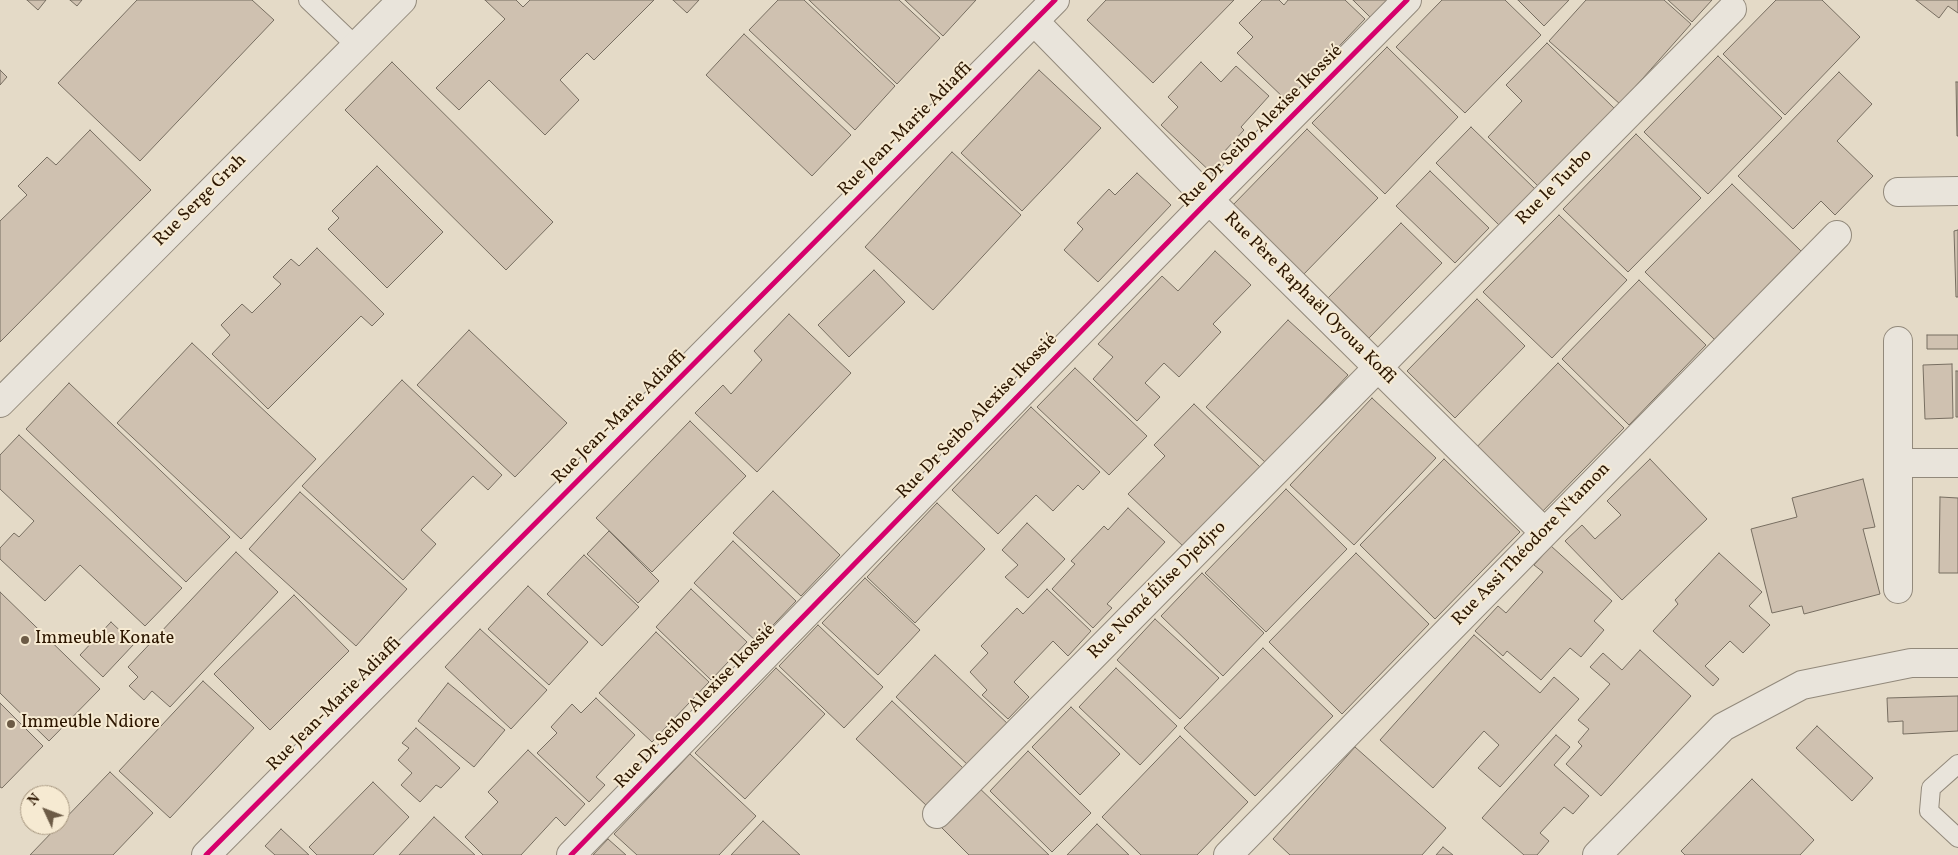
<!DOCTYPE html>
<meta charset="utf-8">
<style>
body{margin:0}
#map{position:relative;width:1958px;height:855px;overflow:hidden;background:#e4dac7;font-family:Vollkorn,serif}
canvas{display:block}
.north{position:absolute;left:20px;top:785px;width:50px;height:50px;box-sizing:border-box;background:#f6ead2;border:1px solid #a5957e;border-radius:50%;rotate:313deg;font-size:14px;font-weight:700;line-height:20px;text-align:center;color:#2c1600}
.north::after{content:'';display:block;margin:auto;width:18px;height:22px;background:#6c5b46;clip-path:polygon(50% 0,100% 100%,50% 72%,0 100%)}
</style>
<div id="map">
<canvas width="1958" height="855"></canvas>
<div class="north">N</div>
</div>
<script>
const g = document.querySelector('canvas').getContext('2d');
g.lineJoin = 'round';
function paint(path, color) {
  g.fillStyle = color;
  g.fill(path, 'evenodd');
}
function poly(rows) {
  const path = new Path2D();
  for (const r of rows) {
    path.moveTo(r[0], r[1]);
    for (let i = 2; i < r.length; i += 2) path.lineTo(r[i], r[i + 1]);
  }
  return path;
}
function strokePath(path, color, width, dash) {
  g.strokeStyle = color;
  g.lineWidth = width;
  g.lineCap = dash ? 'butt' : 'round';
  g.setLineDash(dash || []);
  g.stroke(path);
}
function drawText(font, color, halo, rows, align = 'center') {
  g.font = font + ' Vollkorn,serif';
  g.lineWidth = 4;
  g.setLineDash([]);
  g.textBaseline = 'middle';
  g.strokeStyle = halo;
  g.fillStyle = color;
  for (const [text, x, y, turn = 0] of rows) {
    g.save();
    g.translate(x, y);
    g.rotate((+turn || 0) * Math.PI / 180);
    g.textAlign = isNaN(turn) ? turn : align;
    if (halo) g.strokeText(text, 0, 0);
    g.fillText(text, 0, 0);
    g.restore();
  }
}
const building = poly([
 [27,0,46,0,38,10,27,0],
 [70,0,82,0,77,6,70,0],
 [137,0,252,0,274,20,140,161,58,83,137,0],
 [485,0,516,0,523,7,530,0,654,0,594,60,587,53,560,80,579,100,545,135,489,80,459,110,436,88,505,19,485,0],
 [673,0,699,0,687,13,673,0],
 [778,0,804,0,895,86,855,130,749,30,778,0],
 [809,0,899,0,940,38,897,84,809,0],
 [905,0,976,0,943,36,905,0],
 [1106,0,1234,0,1153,83,1087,20,1106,0],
 [1262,0,1279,0,1284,5,1288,0,1345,0,1365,19,1287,101,1237,53,1253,37,1239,23,1262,0],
 [1353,0,1388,0,1371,18,1353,0],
 [1442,0,1505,0,1541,35,1465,113,1396,47,1442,0],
 [1518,0,1569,0,1544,26,1518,0],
 [1586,0,1664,0,1691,24,1620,104,1549,41,1586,0],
 [1668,0,1712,0,1692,22,1668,0],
 [1776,0,1822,0,1860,37,1785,115,1723,54,1776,0],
 [1916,0,1958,0,1958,13,1948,6,1939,18,1916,0],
 [744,34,851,135,812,176,706,75,744,34],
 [1547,43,1615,109,1539,187,1488,137,1522,101,1506,85,1547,43],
 [1387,47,1458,117,1385,194,1312,123,1387,47],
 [1718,56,1782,118,1708,194,1644,132,1718,56],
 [392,62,553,222,506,270,345,110,392,62],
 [1201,62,1221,82,1236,66,1269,96,1241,127,1244,130,1223,153,1231,160,1216,177,1161,125,1178,107,1168,97,1201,62],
 [0,70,7,77,0,85,0,70],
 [1039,70,1101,128,1022,211,961,153,1039,70],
 [1839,72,1872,104,1837,141,1873,176,1835,215,1821,201,1793,229,1738,176,1839,72],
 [1956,82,1958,82,1958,136,1957,136,1956,82],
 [1471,127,1536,190,1501,227,1436,163,1471,127],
 [1307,129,1378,198,1302,276,1231,207,1307,129],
 [90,130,151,190,0,342,0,221,27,195,18,186,47,157,56,165,90,130],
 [1636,134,1701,198,1628,272,1563,209,1636,134],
 [952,152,1021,215,933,310,865,247,952,152],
 [377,166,443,232,387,288,328,229,339,218,332,211,377,166],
 [1430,171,1489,228,1455,263,1396,206,1430,171],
 [1137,173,1171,205,1098,282,1064,250,1083,229,1077,223,1109,189,1115,195,1137,173],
 [1732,184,1801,251,1715,340,1645,272,1732,184],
 [1559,215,1627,280,1552,358,1483,292,1559,215],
 [1401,223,1442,263,1369,338,1328,298,1401,223],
 [1958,230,1958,297,1956,297,1954,231,1958,230],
 [317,248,384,314,372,326,361,316,268,409,212,354,230,335,221,325,242,304,252,313,281,284,273,277,291,259,299,266,317,248],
 [1215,251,1251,285,1213,324,1221,332,1179,377,1164,363,1145,383,1160,397,1137,421,1093,379,1113,357,1098,344,1162,276,1178,291,1215,251],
 [874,270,905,302,849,357,818,325,874,270],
 [1639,280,1706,345,1629,425,1562,359,1639,280],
 [1477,299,1525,346,1455,418,1407,371,1477,299],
 [789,314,851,373,757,472,695,413,723,385,731,394,762,360,754,351,789,314],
 [1288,320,1348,375,1266,463,1206,407,1288,320],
 [469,330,567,423,515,477,417,385,469,330],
 [1927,335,1958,335,1958,349,1927,349,1927,335],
 [192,343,316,459,241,539,117,423,192,343],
 [1558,363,1624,428,1537,517,1471,453,1558,363],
 [1952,364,1953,418,1925,419,1923,365,1952,364],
 [1075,368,1147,436,1109,475,1037,407,1075,368],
 [1956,371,1958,371,1958,417,1956,417,1956,371],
 [402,380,502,475,488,490,473,476,421,530,436,544,403,580,302,486,402,380],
 [69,383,230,537,186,582,26,429,69,383],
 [1372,398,1436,458,1354,545,1290,485,1372,398],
 [1194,404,1260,467,1184,547,1128,494,1165,456,1154,445,1194,404],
 [1031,407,1100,472,1083,490,1078,485,1053,511,1036,495,998,534,952,490,1031,407],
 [690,421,746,476,652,572,596,518,690,421],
 [19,435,182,588,145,626,80,565,45,601,0,559,0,548,14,533,19,537,34,521,0,489,0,455,19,435],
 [1444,459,1520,532,1435,619,1360,545,1444,459],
 [1650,459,1707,519,1622,600,1565,541,1582,525,1595,539,1621,515,1607,501,1650,459],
 [1863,479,1875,527,1863,529,1880,594,1804,614,1802,606,1772,613,1751,529,1797,517,1792,498,1863,479],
 [1286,489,1347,549,1266,632,1205,573,1286,489],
 [773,491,840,555,801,596,733,533,773,491],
 [300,492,407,589,356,646,249,549,300,492],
 [1940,497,1958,498,1958,573,1939,573,1940,497],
 [937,503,985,549,915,623,867,577,937,503],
 [1128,508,1165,542,1107,604,1112,608,1093,628,1052,589,1075,564,1071,561,1104,526,1108,530,1128,508],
 [1027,523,1065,559,1028,598,1005,577,1018,565,1002,550,1027,523],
 [609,531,659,581,638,603,587,554,609,531],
 [733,541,796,601,757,642,694,583,733,541],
 [1551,546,1612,601,1594,621,1604,630,1581,657,1570,648,1541,680,1507,651,1503,656,1475,631,1498,606,1506,613,1543,572,1534,565,1551,546],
 [236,552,278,592,170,707,152,691,144,700,129,686,138,677,128,667,236,552],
 [1356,553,1429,624,1342,714,1269,642,1356,553],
 [1719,553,1762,592,1749,606,1770,625,1743,653,1730,641,1705,666,1719,679,1713,686,1653,631,1678,604,1675,600,1719,553],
 [584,555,639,607,602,646,547,594,584,555],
 [1202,573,1264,633,1223,676,1161,616,1202,573],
 [865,578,920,630,878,675,822,623,865,578],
 [528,586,588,642,549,685,488,629,528,586],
 [691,589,747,642,711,680,656,627,691,589],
 [1047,589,1091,631,1068,656,1053,641,1014,682,1029,697,1008,719,982,695,987,690,970,672,988,653,981,646,1017,608,1023,614,1047,589],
 [0,592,100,689,49,741,0,693,0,592],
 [294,595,349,651,270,730,214,674,294,595],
 [1155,619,1219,678,1180,719,1117,660,1155,619],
 [111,622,134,644,103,677,80,655,111,622],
 [818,625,883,687,844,728,779,666,818,625],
 [480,629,547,690,511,729,445,667,480,629],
 [656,632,709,682,652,742,599,693,656,632],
 [1474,635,1540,693,1554,677,1579,699,1500,787,1478,768,1499,745,1484,731,1433,788,1380,740,1474,635],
 [1263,648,1333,716,1255,796,1184,728,1263,648],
 [1640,650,1691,696,1601,796,1566,764,1582,746,1578,742,1589,729,1578,720,1610,684,1590,667,1603,653,1622,670,1640,650],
 [935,655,1009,725,969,766,896,697,935,655],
 [776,668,825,714,745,799,695,753,776,668],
 [1116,668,1177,726,1140,765,1079,707,1116,668],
 [203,681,254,728,170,818,119,771,203,681],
 [448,683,505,730,474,767,418,721,448,683],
 [1958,696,1958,731,1903,734,1903,721,1888,722,1887,698,1958,696],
 [596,698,635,735,596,777,605,785,589,802,537,753,557,733,551,727,572,704,581,713,596,698],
 [892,701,963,768,928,807,856,739,892,701],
 [0,703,43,746,2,788,0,787,0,703],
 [1071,707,1120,754,1080,795,1032,747,1071,707],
 [1817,726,1873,778,1852,801,1796,748,1817,726],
 [416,728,460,768,441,788,436,785,420,802,401,785,412,773,398,760,409,748,402,743,416,728],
 [1556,735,1570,747,1554,765,1589,796,1573,814,1564,807,1540,833,1549,841,1537,855,1524,855,1482,818,1556,735],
 [1180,736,1248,802,1197,855,1141,855,1102,817,1180,736],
 [1355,747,1446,828,1422,855,1290,855,1273,839,1355,747],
 [528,750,585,804,565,826,556,817,521,855,483,855,465,837,498,802,488,792,528,750],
 [1028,751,1091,813,1052,852,990,791,1028,751],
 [690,754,756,816,719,855,637,855,614,834,690,754],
 [110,772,153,813,113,855,30,855,110,772],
 [1752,779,1814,840,1800,855,1685,855,1681,851,1752,779],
 [373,782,409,817,373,855,317,855,309,847,373,782],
 [974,783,1049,855,969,855,936,822,974,783],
 [434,817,475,855,399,855,434,817],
 [763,821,800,855,731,855,763,821],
 [1097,824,1129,855,1067,855,1097,824],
 [281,829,309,855,275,855,265,846,281,829],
 [608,839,626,855,593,855,608,839],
 [1443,847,1453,855,1436,855,1443,847]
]);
paint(building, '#cfc1b0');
strokePath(building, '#776e61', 1);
const lane = poly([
 [308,0,356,46],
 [1958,764,1931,788,1929,811,1958,838]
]);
const street = poly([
 [1034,21,1209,200,1544,532],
 [1898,192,1958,191],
 [1898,341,1898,589],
 [0,403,402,0],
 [1898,463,1958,463],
 [937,814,1732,9],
 [206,855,1055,0],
 [571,855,1209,200,1407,0],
 [1228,855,1837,235],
 [1597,855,1723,727,1802,685,1911,663,1958,663]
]);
strokePath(lane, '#92897b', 20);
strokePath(street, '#92897b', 30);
strokePath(lane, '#e9e4db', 18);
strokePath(street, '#e9e4db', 28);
strokePath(poly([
 [206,855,1055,0],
 [571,855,1209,200,1407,0]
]), '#d6006c', 5);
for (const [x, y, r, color] of [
 [25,640,5,"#6c5b46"],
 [11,724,5,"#6c5b46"]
]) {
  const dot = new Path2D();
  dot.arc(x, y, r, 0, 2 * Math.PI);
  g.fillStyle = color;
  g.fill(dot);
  strokePath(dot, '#f6ead2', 2);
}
drawText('18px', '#2c1600', '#f6ead2', [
 ["Rue Dr Seibo Alexise Ikossié",1262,127,-45],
 ["Rue Jean-Marie Adiaffi",906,130,-45],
 ["Rue le Turbo",1555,188,-45],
 ["Rue Serge Grah",201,201,-45],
 ["Rue Père Raphaël Oyoua Koffi",1309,299,45],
 ["Rue Dr Seibo Alexise Ikossié",978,417,-46],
 ["Rue Jean-Marie Adiaffi",620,418,-45],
 ["Rue Assi Théodore N'tamon",1532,545,-46],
 ["Rue Nomé Élise Djedjro",1158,591,-45],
 ["Rue Jean-Marie Adiaffi",335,705,-45],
 ["Rue Dr Seibo Alexise Ikossié",696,707,-46]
]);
drawText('18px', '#2c1600', '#f6ead2', [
 ["Immeuble Konate",35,640],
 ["Immeuble Ndiore",21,724]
], 'left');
</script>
